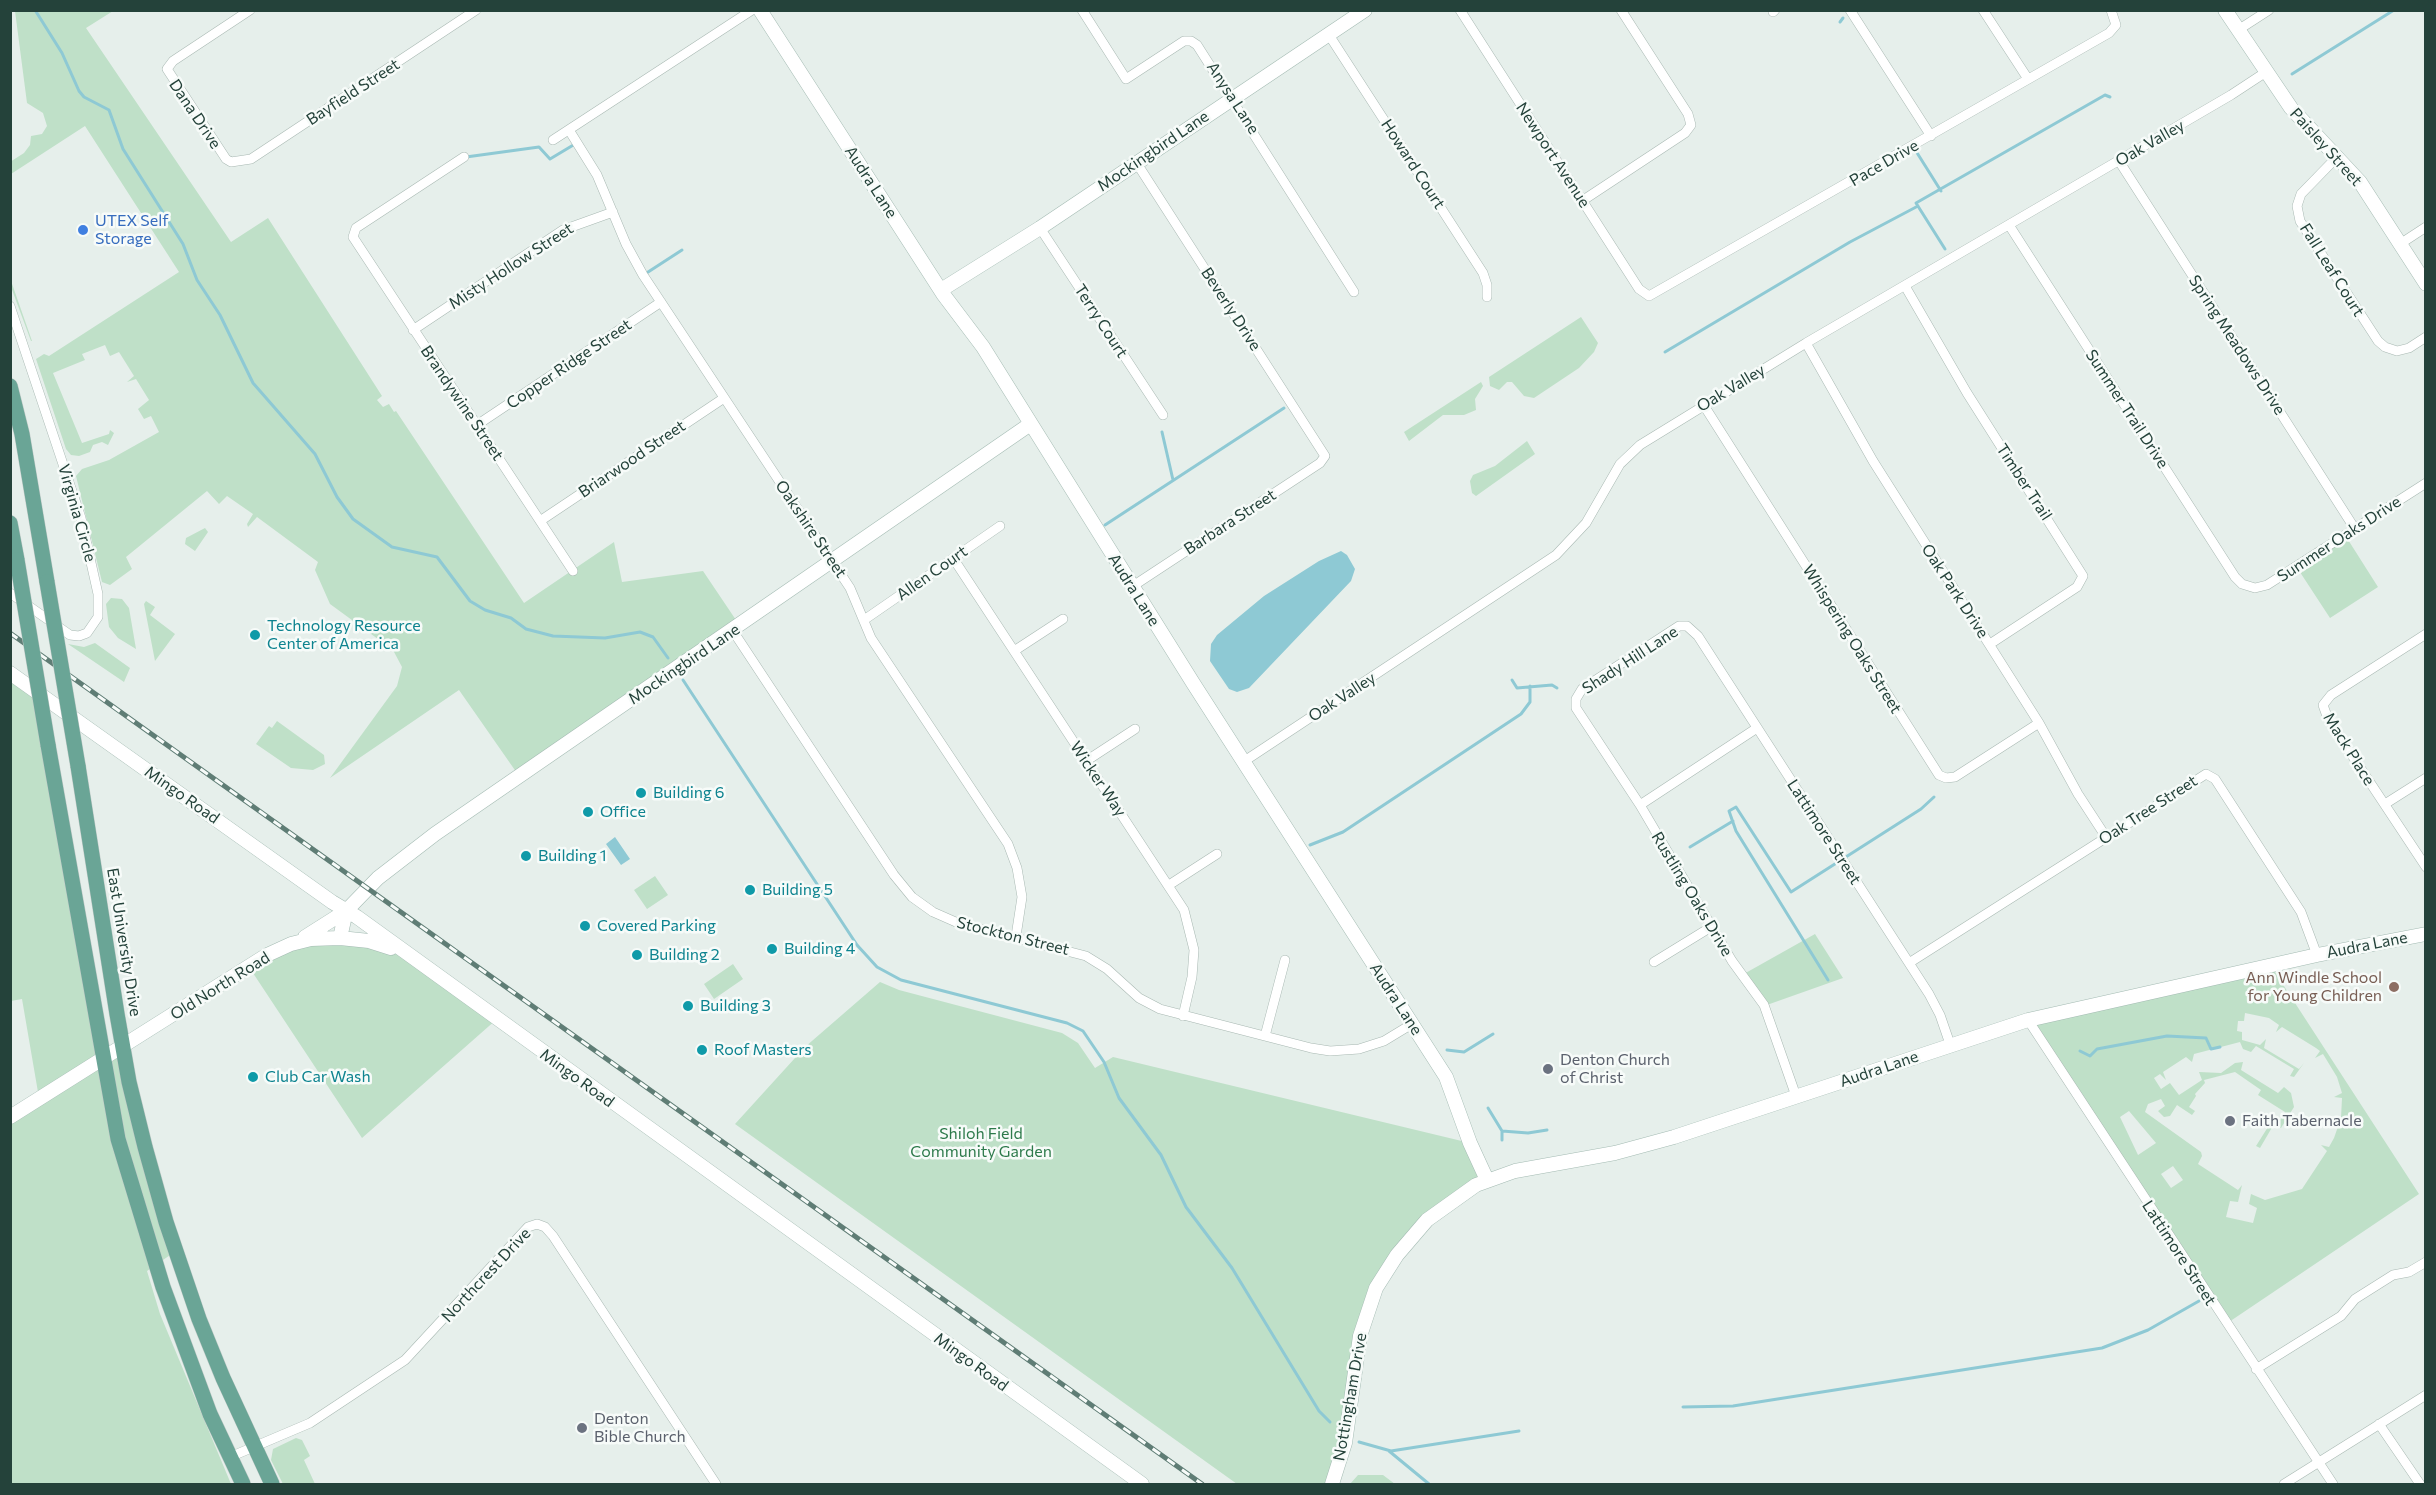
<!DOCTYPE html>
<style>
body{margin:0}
#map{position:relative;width:2436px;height:1495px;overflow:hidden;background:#e6efeb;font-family:Commissioner,sans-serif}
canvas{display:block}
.frame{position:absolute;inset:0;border:12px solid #24423a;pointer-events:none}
</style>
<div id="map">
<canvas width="2436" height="1495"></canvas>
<div class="frame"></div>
</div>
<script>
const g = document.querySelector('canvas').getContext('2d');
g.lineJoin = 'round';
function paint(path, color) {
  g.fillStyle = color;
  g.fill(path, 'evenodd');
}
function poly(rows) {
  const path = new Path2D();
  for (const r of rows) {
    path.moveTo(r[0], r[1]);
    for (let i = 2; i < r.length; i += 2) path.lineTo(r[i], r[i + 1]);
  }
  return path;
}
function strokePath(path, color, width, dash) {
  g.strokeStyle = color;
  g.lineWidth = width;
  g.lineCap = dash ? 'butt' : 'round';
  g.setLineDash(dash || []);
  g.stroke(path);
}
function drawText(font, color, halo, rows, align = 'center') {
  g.font = font + ' Commissioner,sans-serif';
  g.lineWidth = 5;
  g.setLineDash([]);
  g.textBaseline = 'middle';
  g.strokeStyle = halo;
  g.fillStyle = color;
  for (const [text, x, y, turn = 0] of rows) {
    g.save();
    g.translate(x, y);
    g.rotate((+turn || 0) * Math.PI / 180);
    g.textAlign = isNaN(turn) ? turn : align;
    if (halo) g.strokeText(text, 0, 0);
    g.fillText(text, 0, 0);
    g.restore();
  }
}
paint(poly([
 [15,11,113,11,86,28,231,242,268,218,382,396,377,400,383,407,389,404,394,412,396,411,524,603,614,542,622,582,703,571,740,626,519,776,459,690,330,778,397,686,402,667,393,650,330,604,315,570,318,562,257,517,248,527,247,524,253,514,227,496,219,504,207,491,126,557,132,569,110,585,102,582,76,476,82,469,109,460,159,432,151,416,144,419,138,409,149,400,136,379,127,382,134,376,119,352,110,356,105,345,82,354,85,360,53,373,82,443,109,434,110,430,114,433,108,445,102,442,93,445,90,452,79,456,71,455,66,449,36,359,44,354,49,356,179,272,85,126,11,174,10,162,24,153,30,145,31,136,42,134,47,126,43,113,27,103],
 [10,278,32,341,31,341,11,287],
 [1581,317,1598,343,1594,352,1579,368,1534,398,1524,396,1512,382,1507,382,1499,390,1490,386,1489,377],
 [1481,382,1483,386,1475,399,1476,410,1464,415,1443,415,1409,441,1404,432],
 [1527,441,1535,454,1476,496,1472,493,1470,481,1473,475,1495,466],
 [205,528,208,532,195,551,185,544,186,538],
 [2345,535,2378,587,2330,618,2296,566],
 [111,598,122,599,129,608,136,649,118,638,109,627,106,604],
 [146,601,155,607,150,615,175,634,155,661,144,604],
 [95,643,130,668,124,682,68,644,84,647],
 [11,673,41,694,102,1059,122,1047,176,1251,147,1271,160,1314,231,1484,11,1484,10,1117,39,1098,22,999,11,1001],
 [277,721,324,755,325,764,313,770,291,768,256,744,269,726,272,728],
 [655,876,668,895,647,909,634,890],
 [1815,934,1843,978,1764,1006,1742,975],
 [304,940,391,948,497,1019,362,1138,249,967],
 [733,964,743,979,714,999,704,984],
 [2271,966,2419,1194,2226,1324,2028,1020],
 [2245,1013,2269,1018,2279,1025,2276,1032,2282,1027,2316,1048,2320,1051,2315,1058,2323,1054,2337,1077,2342,1093,2334,1097,2342,1098,2341,1118,2334,1138,2329,1147,2321,1145,2327,1151,2302,1189,2265,1200,2251,1194,2249,1204,2257,1208,2253,1223,2226,1217,2230,1201,2238,1202,2242,1185,2238,1190,2198,1164,2202,1156,2201,1152,2145,1112,2148,1104,2161,1099,2165,1106,2158,1111,2164,1117,2170,1116,2177,1105,2192,1115,2195,1111,2189,1107,2196,1096,2195,1094,2205,1083,2204,1080,2235,1072,2261,1090,2258,1095,2285,1112,2279,1122,2273,1119,2256,1146,2260,1148,2274,1124,2281,1128,2294,1107,2291,1093,2284,1087,2278,1093,2241,1070,2243,1062,2235,1063,2221,1073,2199,1072,2202,1080,2179,1095,2170,1083,2161,1089,2154,1078,2160,1074,2166,1080,2163,1072,2186,1057,2192,1062,2194,1054,2240,1042,2243,1049,2251,1052,2256,1046,2294,1069,2290,1076,2294,1077,2304,1063,2299,1069,2264,1048,2266,1039,2260,1045,2242,1040,2242,1032,2237,1031,2238,1021,2244,1021],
 [2129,1111,2156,1143,2138,1155,2120,1117],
 [2173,1166,2183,1180,2171,1188,2161,1174],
 [880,982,899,990,1062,1033,1078,1043,1095,1068,1113,1057,1470,1143,1487,1180,1439,1209,1371,1299,1332,1484,1237,1484,735,1124,805,1047],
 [296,1438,302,1440,310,1456,304,1460,315,1484,283,1484,271,1460,273,1449],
 [1358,1475,1383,1475,1395,1484,1350,1484]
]), '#bfe0c8');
paint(poly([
 [1341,551,1347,555,1355,569,1351,581,1249,688,1237,692,1229,689,1210,661,1211,644,1217,635,1264,596,1319,561],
 [615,837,630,859,621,865,606,844]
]), '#8ec9d4');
strokePath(poly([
 [35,10,62,53,79,91,84,97,109,110,123,149,183,244,197,280,220,315,253,383,315,454,337,497,353,519,392,547,437,557,470,601,485,610,511,618,526,629,553,636,605,638,640,632,653,637,668,658],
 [1840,22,1843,18],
 [2292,74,2394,10],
 [1914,148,1941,191],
 [466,157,539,147,550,159,575,144],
 [1945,249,1916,203,2105,95,2110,97],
 [645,274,682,250],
 [1665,352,1850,242,1918,206],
 [1162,432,1173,480],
 [1105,525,1284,408],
 [683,680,857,945,877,967,901,980,1067,1023,1083,1031,1104,1062,1119,1098,1161,1155,1186,1207,1232,1268,1319,1411,1330,1422],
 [1512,680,1517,688,1552,685,1557,688],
 [1310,845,1343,832,1521,714,1530,702,1530,686],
 [1690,847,1733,821],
 [1828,980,1736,831,1729,811,1736,807,1791,892,1921,809,1934,797],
 [1447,1050,1464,1052,1493,1034],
 [2080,1051,2090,1056,2097,1049,2167,1036,2206,1038,2211,1049,2220,1047],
 [1488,1108,1502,1131,1502,1140],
 [1502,1131,1528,1133,1547,1130],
 [1683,1407,1733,1406,2102,1348,2148,1330,2199,1301],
 [1359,1442,1391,1451,1519,1431],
 [1389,1451,1429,1484]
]), '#8ec9d4', 3);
const street = poly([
 [250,10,173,61,167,69,226,159,231,162,251,159,476,10],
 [1082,10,1126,79,1184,41,1191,41,1197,45,1354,292],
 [1460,10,1639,289,1649,296,2109,33,2116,25,2111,10],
 [1850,10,1931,136],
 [1983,10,2028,79],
 [1773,12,1775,10],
 [2238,30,2269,10],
 [1329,35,1483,273,1487,285,1487,297],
 [569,130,597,175,626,244,643,275,850,588,871,638,1008,844,1017,868,1022,897,1016,936],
 [553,140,752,10],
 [464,157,356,228,353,237,573,571],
 [2337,157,2301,194,2297,206,2300,221,2378,341,2385,347,2397,351,2409,348,2426,337],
 [2119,161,2355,529],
 [1582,201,1685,133,1691,125,1688,114,1621,10],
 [2009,225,2235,577,2242,584,2255,588,2267,585,2426,483],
 [1040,228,1163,415],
 [2400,244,2426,227],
 [1905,286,1967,393,2083,576,2077,587,1990,644],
 [10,306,81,518,98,594,98,617,87,633,79,636,70,635,10,593],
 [413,330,563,230,613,212],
 [1806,343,1873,461,2039,723,2078,794,2106,837],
 [1703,404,1939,775,1946,778,1955,777,2039,723],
 [477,425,661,302],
 [540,521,724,398],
 [953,558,1184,910,1194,950,1192,977,1183,1016],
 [1133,586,1320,463,1325,456,1136,162],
 [864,620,1000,526],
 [733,631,894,875,912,897,933,912,958,923,1086,956,1107,969,1139,998,1160,1009,1311,1048,1330,1051,1359,1049,1384,1041,1412,1024],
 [2426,634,2331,695,2323,705,2328,719,2426,867],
 [1014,651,1063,619],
 [1086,761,1135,729],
 [1243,762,1556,555,1586,523,1620,464,1640,445,1806,343,2231,95,2266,72],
 [2385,804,2426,778],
 [1640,805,1757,728],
 [1169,885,1217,854],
 [1654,962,1711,927],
 [1909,963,2206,774,2215,779,2301,912,2317,955],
 [2028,1020,2333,1484],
 [1265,1036,1285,960],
 [1796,1096,1764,1005,1732,961,1640,805,1576,708,1576,699,1582,689,1679,626,1687,626,1698,636,1929,994,1940,1015,1950,1044],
 [2256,1369,2341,1316,2355,1299,2393,1275,2409,1272,2426,1262],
 [2379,1424,2420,1484],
 [230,1457,310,1423,405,1360,528,1227,537,1224,545,1227,553,1236,716,1484],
 [2284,1484,2426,1395]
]);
const secondary = poly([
 [760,10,943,294,983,347,1193,683,1446,1077,1470,1143,1487,1180],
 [2225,10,2291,108,2360,182,2426,284],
 [941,290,1040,228,1365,10],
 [10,673,332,902,357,917,1142,1484],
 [305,937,346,911],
 [340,938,346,911,378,878,435,834,1029,425],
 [10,1117,267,955,291,944,311,939,340,938,369,941,391,948],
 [1332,1484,1345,1443,1360,1336,1376,1288,1397,1255,1427,1220,1476,1185,1515,1171,1615,1153,1674,1137,2028,1020,2317,955,2426,934]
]);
const primary = poly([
 [10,386,22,434,47,582],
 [10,523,17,560],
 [48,745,118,1139,163,1287,210,1414,243,1484],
 [78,766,117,1014,129,1082,145,1147,166,1222,199,1319,223,1378,272,1484]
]);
strokePath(street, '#a8b8b2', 10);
strokePath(secondary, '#a4bbb3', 15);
strokePath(primary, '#c2cac8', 16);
strokePath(street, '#fff', 9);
strokePath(secondary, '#fff', 14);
strokePath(primary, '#6aa596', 15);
const rail = poly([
 [10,633,1202,1484]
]);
strokePath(rail, '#5f7d75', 5);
strokePath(rail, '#f7fbf9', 3, [9]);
const primaryBridge = poly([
 [17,560,48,745],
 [47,582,78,766]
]);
strokePath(primaryBridge, '#c2cac8', 16, []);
strokePath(primaryBridge, '#6aa596', 15);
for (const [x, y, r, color] of [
 [83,230,6,"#3f7fe0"],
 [255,635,6,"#0f9aa8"],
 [641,793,6,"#0f9aa8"],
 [588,812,6,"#0f9aa8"],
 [526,856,6,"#0f9aa8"],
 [750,890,6,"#0f9aa8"],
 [585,926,6,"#0f9aa8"],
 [772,949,6,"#0f9aa8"],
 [637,955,6,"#0f9aa8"],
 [2394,987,6,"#8d6e63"],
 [688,1006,6,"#0f9aa8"],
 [702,1050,6,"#0f9aa8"],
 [1548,1069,6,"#6b7280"],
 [253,1077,6,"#0f9aa8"],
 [2230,1121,6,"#6b7280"],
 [582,1428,6,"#6b7280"]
]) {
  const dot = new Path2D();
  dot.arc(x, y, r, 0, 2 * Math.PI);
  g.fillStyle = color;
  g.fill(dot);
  strokePath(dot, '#f7fbf9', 2);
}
drawText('16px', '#24423a', '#f7fbf9', [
 ["Bayfield Street",353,92,-33],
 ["Anysa Lane",1233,98,57],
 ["Dana Drive",195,114,56],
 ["Oak Valley",2150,143,-30],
 ["Paisley Street",2326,147,48],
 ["Mockingbird Lane",1153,151,-34],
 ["Newport Avenue",1553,155,57],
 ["Pace Drive",1884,163,-30],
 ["Howard Court",1413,164,57],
 ["Audra Lane",871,182,57],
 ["Misty Hollow Street",511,266,-33],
 ["Fall Leaf Court",2332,270,58],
 ["Beverly Drive",1231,309,57],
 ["Terry Court",1101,321,57],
 ["Spring Meadows Drive",2237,345,57],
 ["Copper Ridge Street",569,364,-34],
 ["Oak Valley",1731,388,-31],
 ["Brandywine Street",462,403,56],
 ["Summer Trail Drive",2127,409,57],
 ["Briarwood Street",632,459,-34],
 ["Timber Trail",2024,482,57],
 ["Virginia Circle",77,513,74],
 ["Barbara Street",1230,522,-33],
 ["Oakshire Street",811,529,56],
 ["Summer Oaks Drive",2339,539,-33],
 ["Allen Court",932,573,-35],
 ["Audra Lane",1134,590,58],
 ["Oak Park Drive",1955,591,57],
 ["Whispering Oaks Street",1852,639,58],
 ["Shady Hill Lane",1630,660,-33],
 ["Mockingbird Lane",684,664,-34],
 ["Oak Valley",1342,697,-33],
 ["Mack Place",2349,749,58],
 ["Wicker Way",1098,779,56],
 ["Mingo Road",182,795,35],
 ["Oak Tree Street",2148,810,-33],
 ["Lattimore Street",1824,832,57],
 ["Rustling Oaks Drive",1692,894,59],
 ["Stockton Street",1013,936,14],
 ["East University Drive",124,942,81],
 ["Audra Lane",2367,945,-11],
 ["Old North Road",220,986,-32],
 ["Audra Lane",1396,999,57],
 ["Audra Lane",1879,1069,-19],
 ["Mingo Road",577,1078,36],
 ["Lattimore Street",2179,1253,57],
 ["Northcrest Drive",486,1275,-47],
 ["Mingo Road",971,1362,36],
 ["Nottingham Drive",1350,1397,-80]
]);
drawText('16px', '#366cbe', '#f7fbf9', [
 ["UTEX Self",95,221],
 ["Storage",95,239]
], 'left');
drawText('16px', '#0d838f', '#f7fbf9', [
 ["Technology Resource",267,626],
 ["Center of America",267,644],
 ["Building 6",653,793],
 ["Office",600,812],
 ["Building 1",538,856],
 ["Building 5",762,890],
 ["Covered Parking",597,926],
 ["Building 4",784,949],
 ["Building 2",649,955],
 ["Building 3",700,1006],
 ["Roof Masters",714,1050],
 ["Club Car Wash",265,1077]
], 'left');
drawText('16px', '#785e54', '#f7fbf9', [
 ["Ann Windle School",2382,978],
 ["for Young Children",2382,996]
], 'right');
drawText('16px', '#5b616d', '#f7fbf9', [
 ["Denton Church",1560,1060],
 ["of Christ",1560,1078],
 ["Faith Tabernacle",2242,1121],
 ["Denton",594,1419],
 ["Bible Church",594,1437]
], 'left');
drawText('16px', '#2d7a4b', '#f7fbf9', [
 ["Shiloh Field",981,1134],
 ["Community Garden",981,1152]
]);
</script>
